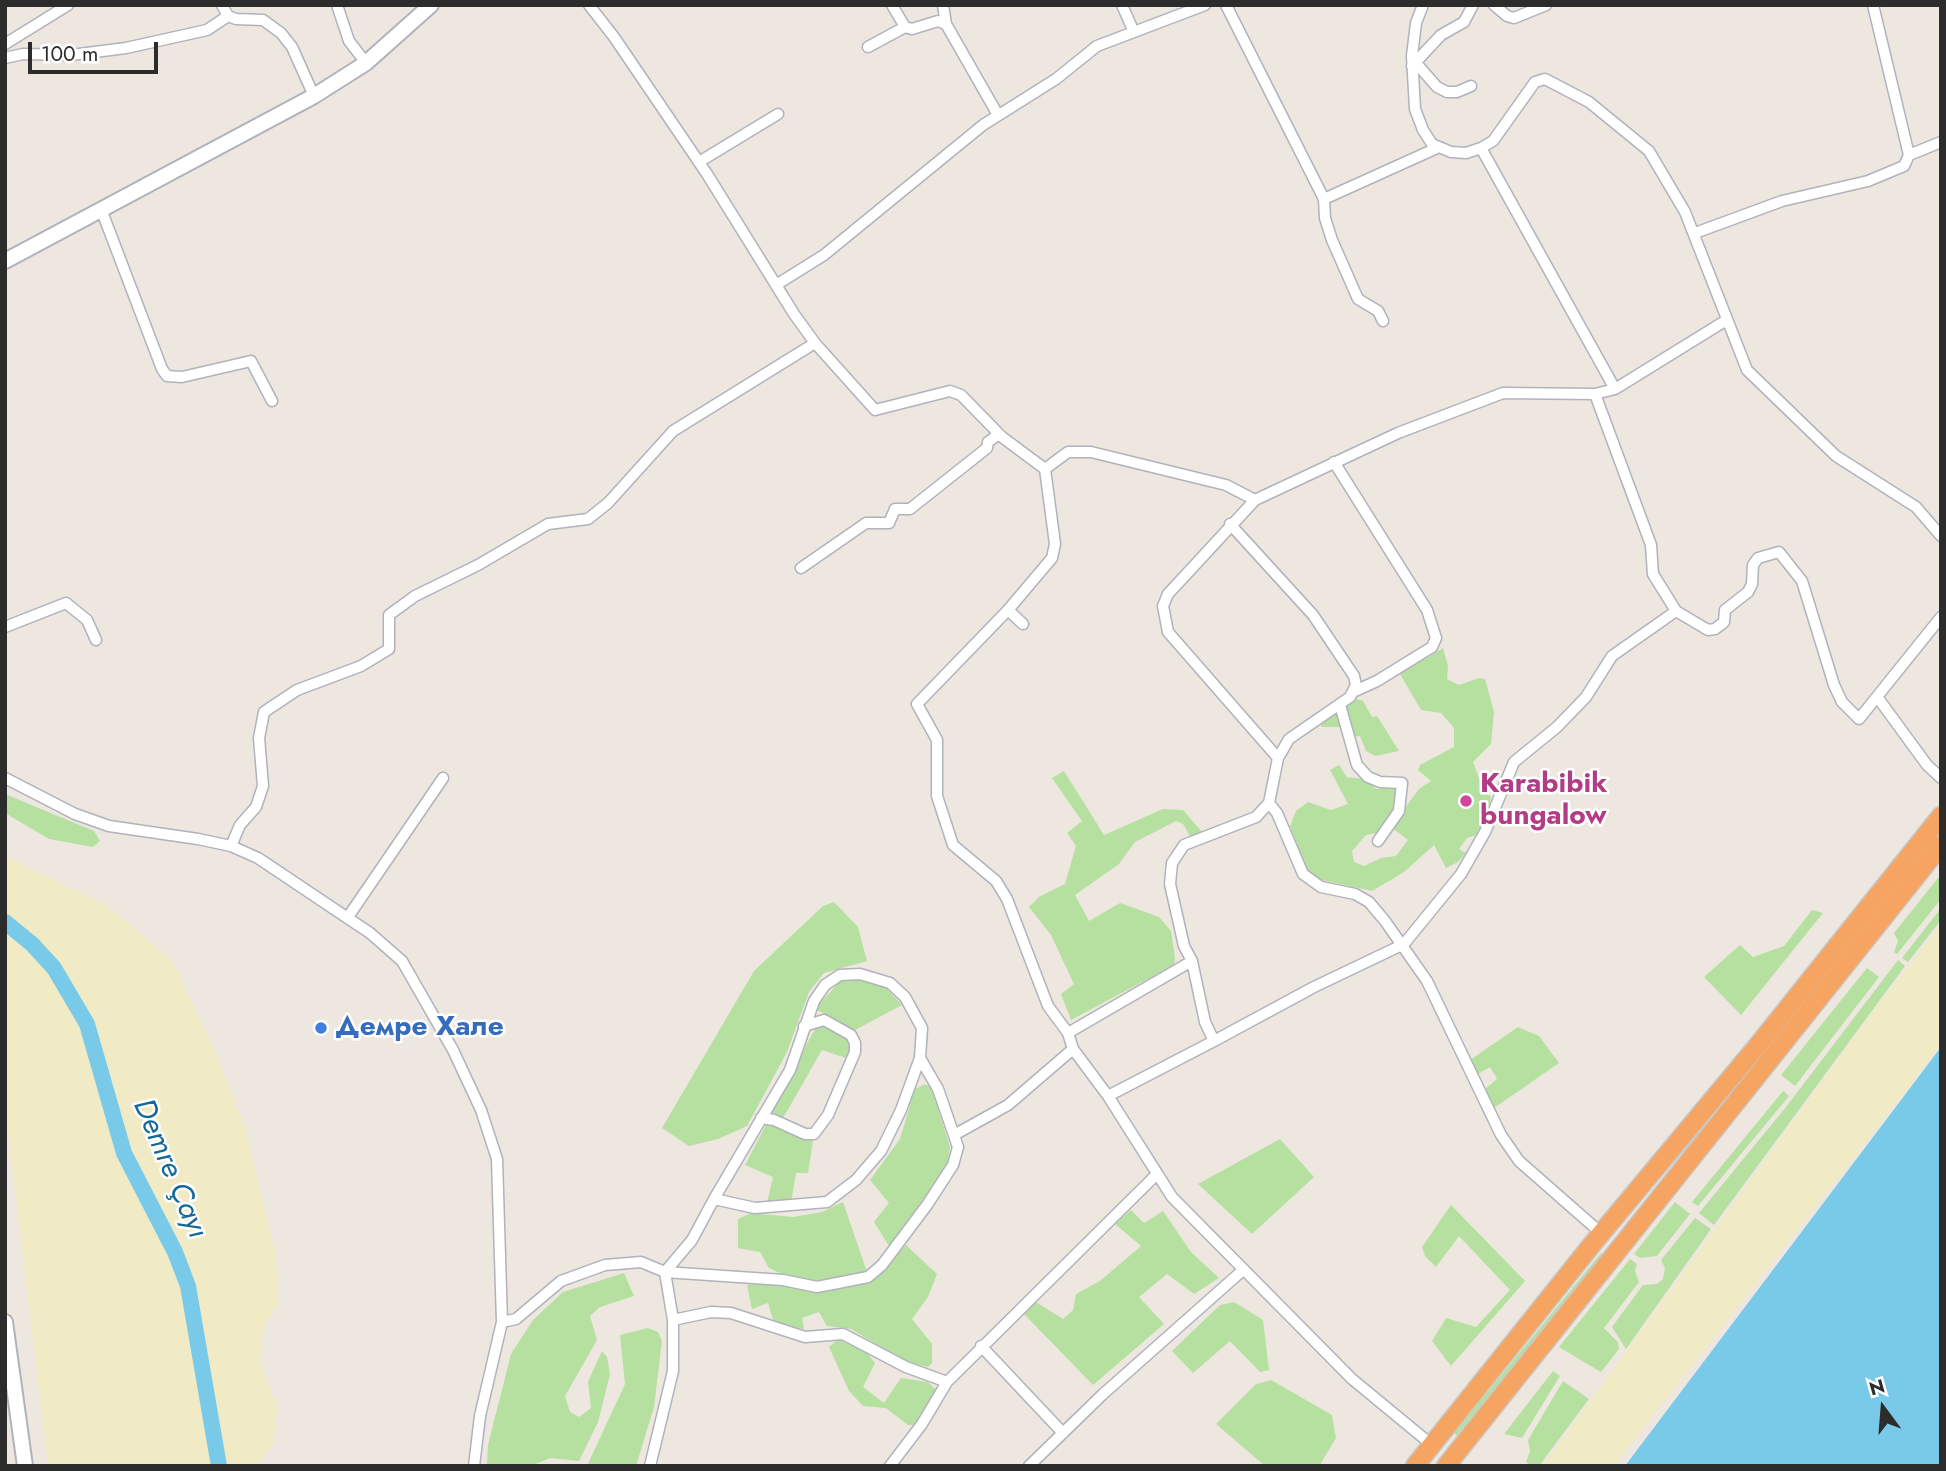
<!DOCTYPE html>
<meta charset="utf-8">
<style>
body{margin:0}
#map{position:relative;width:1946px;height:1471px;overflow:hidden;background:#ede7e0;font-family:Jost,sans-serif}
canvas{display:block}
.frame{position:absolute;inset:0;border:7px solid #2c2c2c;pointer-events:none}
.north{position:absolute;left:1848px;top:1373px;width:70px;height:70px;-webkit-text-stroke:5px #fff;paint-order:stroke;rotate:344deg;font-size:19px;font-weight:700;line-height:28px;text-align:center;color:#2c2c2c}
.north::after{content:'';display:block;margin:auto;width:24px;height:32px;background:#2c2c2c;clip-path:polygon(50% 0,100% 100%,50% 72%,0 100%)}
.scale{position:absolute;left:28px;top:42px;width:130px;height:32px;box-sizing:border-box;border:4px solid #2c2c2c;border-top:0;padding-left:9px;font-size:21px;line-height:24px;white-space:nowrap;color:#2c2c2c;-webkit-text-stroke:5px #fff;paint-order:stroke}
</style>
<div id="map">
<canvas width="1946" height="1471"></canvas>
<div class="frame"></div>
<div class="north">N</div>
<div class="scale">100 m</div>
</div>
<script>
const g = document.querySelector('canvas').getContext('2d');
g.lineJoin = 'round';
function paint(path, color) {
  g.fillStyle = color;
  g.fill(path, 'evenodd');
}
function poly(rows) {
  const path = new Path2D();
  for (const r of rows) {
    path.moveTo(r[0], r[1]);
    for (let i = 2; i < r.length; i += 2) path.lineTo(r[i], r[i + 1]);
  }
  return path;
}
function strokePath(path, color, width, dash) {
  g.strokeStyle = color;
  g.lineWidth = width;
  g.lineCap = dash ? 'butt' : 'round';
  g.setLineDash(dash || []);
  g.stroke(path);
}
function drawText(font, color, halo, rows, align = 'center') {
  g.font = font + ' Jost,sans-serif';
  g.lineWidth = 5;
  g.setLineDash([]);
  g.textBaseline = 'middle';
  g.strokeStyle = halo;
  g.fillStyle = color;
  for (const [text, x, y, turn = 0] of rows) {
    g.save();
    g.translate(x, y);
    g.rotate((+turn || 0) * Math.PI / 180);
    g.textAlign = isNaN(turn) ? turn : align;
    if (halo) g.strokeText(text, 0, 0);
    g.fillText(text, 0, 0);
    g.restore();
  }
}
paint(poly([
 [1443,648,1448,666,1447,679,1459,685,1479,678,1485,679,1494,712,1491,744,1473,762,1484,791,1491,797,1489,810,1476,835,1467,838,1459,849,1466,853,1458,862,1446,868,1434,845,1404,872,1372,891,1317,879,1309,873,1290,826,1296,811,1308,802,1331,810,1348,804,1330,770,1339,765,1347,777,1364,779,1376,789,1397,787,1396,810,1376,833,1366,835,1352,851,1354,862,1364,866,1381,858,1396,856,1408,840,1391,827,1419,789,1431,781,1418,770,1420,765,1454,747,1454,728,1441,713,1421,710,1400,674],
 [1357,699,1363,701,1372,717,1377,716,1399,751,1375,756,1366,751,1360,736,1353,737,1350,727,1321,727,1322,723],
 [1064,771,1104,835,1163,809,1183,810,1203,833,1191,838,1183,824,1176,821,1135,842,1119,864,1075,895,1089,921,1120,903,1159,917,1171,931,1175,958,1174,965,1071,1020,1061,994,1074,984,1051,935,1029,907,1039,897,1065,884,1076,846,1067,833,1082,821,1052,778],
 [5,794,94,831,100,841,93,847,49,839,5,813],
 [1938,878,1941,878,1941,899,1897,954,1894,952,1898,941,1894,933],
 [834,902,858,927,867,961,824,973,809,992,787,1052,747,1126,718,1139,689,1146,662,1128,754,971,823,906],
 [1941,908,1941,920,1908,962,1902,958],
 [1812,910,1823,913,1741,1015,1704,977,1740,945,1753,957,1784,946],
 [1898,960,1905,966,1714,1225,1699,1213,1786,1107],
 [1867,968,1879,977,1795,1086,1781,1075],
 [861,980,886,988,902,1005,855,1030,815,1009,840,981],
 [823,1026,849,1040,849,1059,822,1050,783,1118,770,1111,815,1029],
 [1518,1027,1539,1036,1559,1063,1494,1108,1484,1090,1497,1079,1490,1067,1478,1074,1470,1060],
 [925,1084,931,1087,950,1147,947,1166,889,1246,874,1222,889,1203,870,1180,900,1139,915,1089],
 [1783,1091,1789,1096,1698,1206,1692,1202],
 [767,1123,813,1140,808,1173,796,1173,791,1203,767,1203,773,1177,745,1165],
 [1280,1139,1314,1177,1252,1234,1198,1184],
 [843,1202,867,1272,814,1281,784,1275,769,1268,760,1252,738,1248,738,1219,751,1213,793,1217,822,1212],
 [1675,1202,1690,1214,1657,1256,1640,1258,1634,1254],
 [1451,1205,1525,1281,1451,1366,1432,1341,1446,1318,1476,1327,1510,1290,1459,1236,1436,1267,1425,1256,1422,1247],
 [1131,1210,1144,1223,1163,1211,1191,1252,1219,1278,1194,1294,1167,1274,1139,1297,1164,1324,1093,1385,1024,1314,1036,1302,1063,1319,1073,1310,1076,1294,1100,1281,1141,1246,1115,1224],
 [1695,1218,1711,1229,1626,1349,1612,1327,1643,1285,1657,1284,1663,1279,1665,1268,1661,1260],
 [906,1245,937,1274,928,1297,912,1319,932,1344,932,1363,928,1367,904,1361,851,1329,827,1326,819,1312,802,1318,804,1329,774,1323,768,1303,752,1309,747,1285,774,1282,840,1285,876,1278],
 [1601,1253,1608,1258,1461,1438,1454,1433],
 [1630,1259,1637,1264,1635,1271,1639,1282,1604,1328,1618,1342,1619,1349,1601,1372,1559,1347],
 [624,1273,634,1296,600,1307,590,1316,597,1340,565,1396,570,1412,579,1417,591,1408,588,1382,602,1351,607,1357,610,1374,598,1422,579,1461,550,1458,531,1466,487,1466,488,1445,511,1354,533,1320,563,1292],
 [1234,1302,1263,1320,1269,1370,1260,1372,1230,1341,1193,1373,1172,1351,1220,1305],
 [648,1328,658,1332,662,1341,654,1407,636,1466,587,1466,625,1384,620,1335],
 [838,1339,868,1354,875,1363,863,1387,884,1403,901,1378,928,1382,937,1391,916,1425,908,1425,886,1408,863,1406,849,1391,829,1347],
 [1553,1371,1560,1376,1522,1438,1504,1434],
 [1271,1380,1332,1415,1336,1438,1321,1463,1323,1466,1265,1466,1216,1424,1256,1384],
 [1563,1381,1589,1399,1539,1466,1531,1466,1526,1462,1530,1451,1528,1440]
]), '#b5e0a0');
paint(poly([
 [5,856,106,905,172,960,215,1051,245,1127,276,1255,278,1306,263,1328,260,1362,277,1408,274,1442,257,1466,48,1466,5,1109],
 [1941,925,1941,1045,1614,1466,1543,1466,1879,1003]
]), '#f0eac5');
paint(poly([
 [1941,1047,1941,1466,1625,1466]
]), '#79c9e9');
strokePath(poly([
 [5,922,32,944,54,968,87,1024,124,1153,175,1252,188,1286,219,1466]
]), '#79c9e9', 16);
const street = poly([
 [222,5,228,16,236,19,263,20,281,33,292,47,314,96],
 [337,5,349,41,366,63],
 [589,5,614,37,707,174,794,314,815,343,875,410,950,391,961,395,1002,437,1045,469,1068,452,1091,452,1226,485,1255,500,1398,433,1503,393,1595,394,1651,545,1653,574,1676,611,1708,630,1715,629,1724,622,1725,610,1748,592,1752,584,1753,565,1758,558,1779,552,1802,581,1834,685,1842,702,1859,719,1941,617],
 [892,5,905,27,912,29,938,21,946,24],
 [943,5,946,24,998,115],
 [1122,5,1133,30],
 [1226,5,1324,199,1437,148],
 [1423,5,1416,23,1412,56,1415,109,1423,130,1432,144,1451,152,1466,153,1481,148,1493,141,1535,82,1545,79,1589,102,1649,151,1685,212,1747,370,1836,456,1916,507,1941,536],
 [1494,5,1507,16,1514,18,1546,5],
 [5,44,68,5],
 [868,47,905,27],
 [5,58,23,54,71,55,126,48,207,30,228,16],
 [1416,63,1437,87,1447,92,1457,92,1471,86],
 [1412,66,1441,35,1464,22,1473,5],
 [1481,148,1615,389],
 [1909,155,1941,142],
 [699,162,778,114],
 [1324,199,1325,218,1332,240,1358,299,1378,311,1383,321],
 [101,209,162,369,167,376,182,377,251,361,272,401],
 [1695,233,1782,201,1868,181,1904,166,1909,155,1873,5],
 [776,285,824,255,983,125,1056,79,1097,46,1205,5],
 [1595,394,1615,389,1725,321],
 [1334,462,1427,610,1436,638,1432,647,1377,681,1355,691],
 [1045,469,1055,544,1052,558,1008,610,917,704,937,740,937,796,953,845,996,881,1007,899,1048,1006,1068,1033],
 [1255,500,1168,594,1163,606,1168,632,1278,758,1269,803,1277,813,1303,874,1321,887,1355,894,1369,902,1385,921,1427,981,1501,1135,1519,1161,1601,1233],
 [1230,524,1313,615,1354,676,1356,685,1350,697,1289,739,1278,758],
 [801,568,866,523,889,523,895,509,910,509,987,448,988,442,999,434],
 [1008,610,1023,624],
 [5,627,66,603,87,620,96,640],
 [1878,698,1927,765,1941,778],
 [1340,705,1357,765,1368,777,1380,782,1402,783,1399,811,1378,841],
 [5,778,75,814,109,826,198,839,231,846,258,858,370,933,402,961,453,1050,481,1110,497,1159,502,1322,480,1416,474,1466],
 [1269,803,1256,817,1184,845,1172,863,1170,884,1184,946,1192,961,1205,1022,1214,1041,1314,987,1404,944,1461,874,1485,832,1514,762,1557,727,1586,697,1612,656,1676,611],
 [231,846,240,825,256,807,263,786,259,738,264,712,297,690,361,666,389,649,389,615,415,596,478,565,548,524,588,519,608,503,673,431,815,343],
 [348,917,443,778],
 [1192,961,1068,1033,1073,1049,1108,1096,1172,1197,1352,1379,1432,1445],
 [1108,1096,1214,1041],
 [761,1118,774,1120,805,1134,814,1134,828,1115,855,1052,855,1043,851,1035,824,1020,804,1026],
 [954,1135,1008,1105,1073,1049],
 [673,1320,711,1312,731,1313,805,1337,843,1334,906,1367,947,1382,1157,1174],
 [502,1322,516,1319,561,1281,605,1265,641,1262,665,1272,692,1240,714,1199,790,1070,814,1001,825,985,840,975,860,974,890,983,905,997,922,1028,920,1058,901,1110,881,1151,856,1180,827,1202,755,1208,714,1199],
 [981,1346,1063,1433],
 [650,1466,673,1371,673,1320,665,1272,783,1280,817,1287,868,1277,882,1265,927,1205,953,1165,958,1147,938,1089,920,1058],
 [890,1466,922,1424,947,1382],
 [1029,1466,1102,1395,1243,1270]
]);
const secondary = poly([
 [5,261,314,96,366,63,431,5],
 [5,1322,25,1466]
]);
const highway = poly([
 [1415,1466,1594,1242,1759,1044,1941,816],
 [1446,1466,1941,845]
]);
strokePath(street, '#b0b2bc', 13);
strokePath(secondary, '#b0b2bc', 18);
strokePath(highway, '#c8c8c8', 21);
strokePath(street, '#fff', 10);
strokePath(secondary, '#fff', 14);
strokePath(highway, '#f6a462', 18);
for (const [x, y, r, color] of [
 [1466,801,7,"#d1479c"],
 [321,1028,7,"#3f7fe0"]
]) {
  const dot = new Path2D();
  dot.arc(x, y, r, 0, 2 * Math.PI);
  g.fillStyle = color;
  g.fill(dot);
  strokePath(dot, '#fff', 2.5);
}
drawText('bold 28px', '#b23c85', '#fff', [
 ["Karabibik",1480,785],
 ["bungalow",1480,817]
], 'left');
drawText('bold 28px', '#366cbe', '#fff', [
 ["Демре Хале",335,1028]
], 'left');
drawText('italic 30px', '#156998', '#fff', [
 ["Demre Çayı",169,1169,67]
]);
</script>
